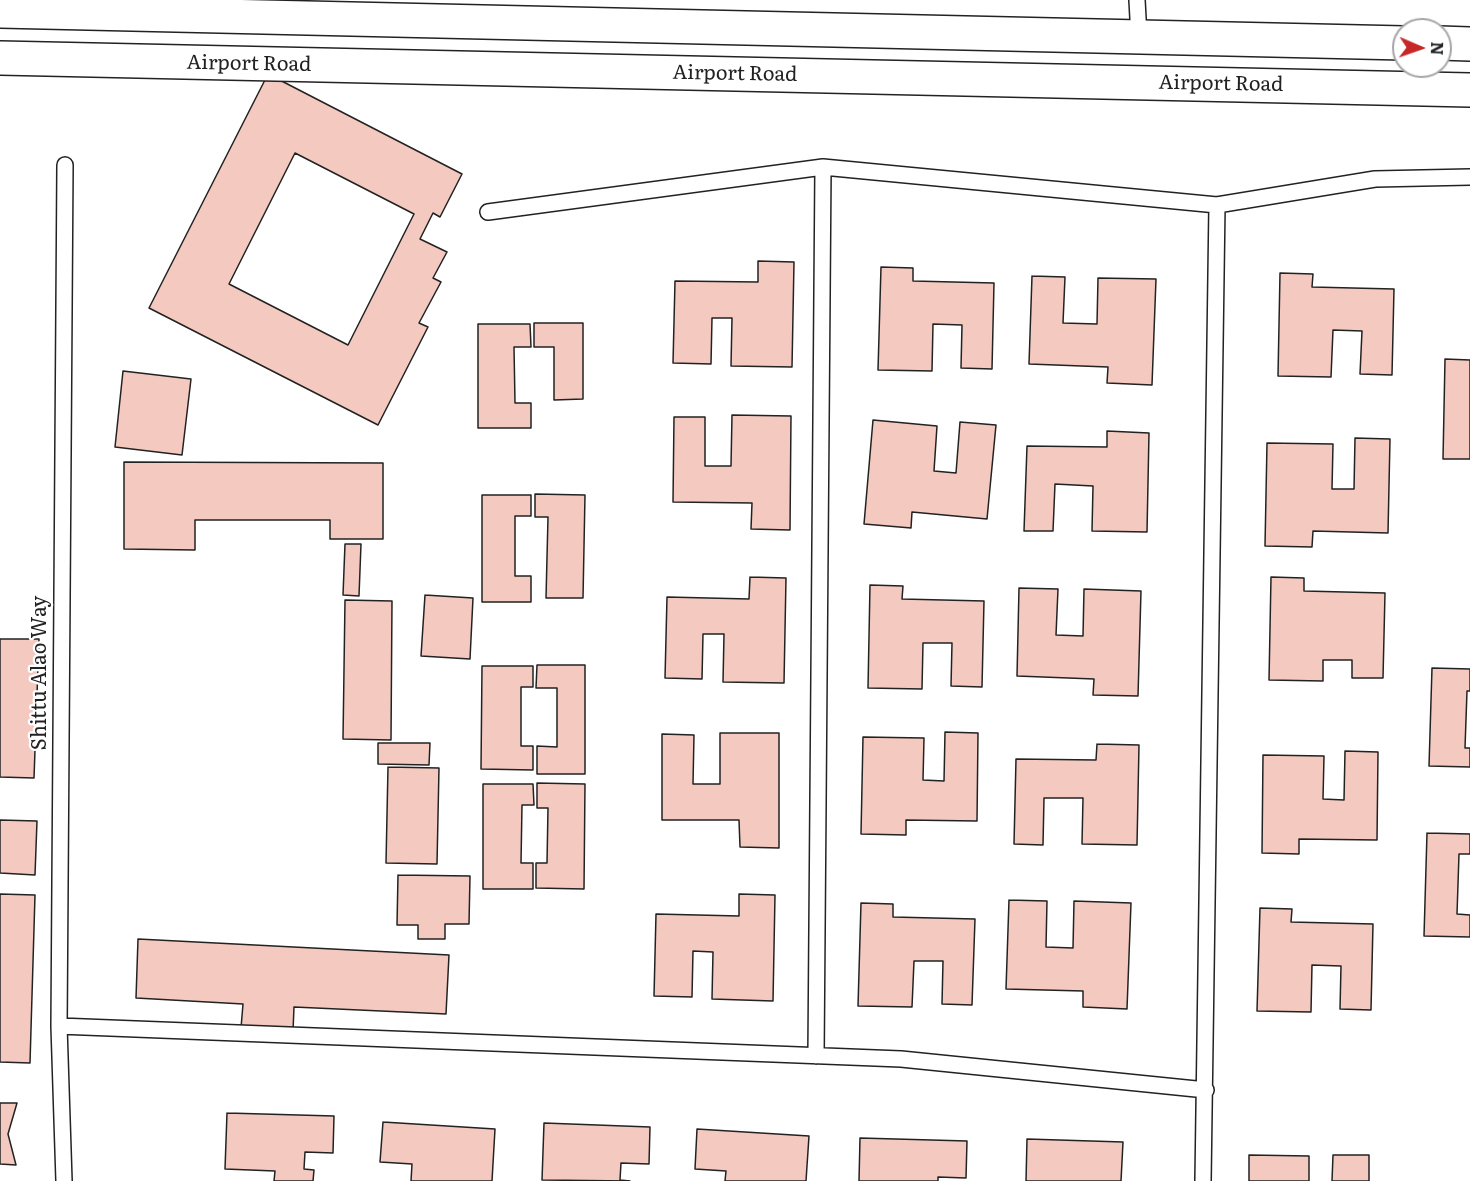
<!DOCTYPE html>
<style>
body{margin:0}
#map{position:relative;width:1470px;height:1181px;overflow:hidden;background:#fff;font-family:Literata,serif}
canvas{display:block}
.north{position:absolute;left:1392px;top:18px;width:60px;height:60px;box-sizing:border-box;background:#fff;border:2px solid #a7a7a7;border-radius:50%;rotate:92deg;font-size:16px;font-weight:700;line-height:24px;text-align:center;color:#222}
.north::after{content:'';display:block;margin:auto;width:21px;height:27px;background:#c62828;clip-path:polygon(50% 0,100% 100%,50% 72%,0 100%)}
</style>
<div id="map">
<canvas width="1470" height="1181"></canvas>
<div class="north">N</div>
</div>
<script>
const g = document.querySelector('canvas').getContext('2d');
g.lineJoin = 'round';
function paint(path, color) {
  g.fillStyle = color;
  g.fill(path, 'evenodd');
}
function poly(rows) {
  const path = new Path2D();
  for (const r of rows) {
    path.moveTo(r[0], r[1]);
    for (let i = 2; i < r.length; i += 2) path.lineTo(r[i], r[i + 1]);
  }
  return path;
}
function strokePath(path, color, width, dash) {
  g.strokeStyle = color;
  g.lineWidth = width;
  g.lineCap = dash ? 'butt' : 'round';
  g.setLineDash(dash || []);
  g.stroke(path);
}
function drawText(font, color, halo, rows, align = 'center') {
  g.font = font + ' Literata,serif';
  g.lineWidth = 4.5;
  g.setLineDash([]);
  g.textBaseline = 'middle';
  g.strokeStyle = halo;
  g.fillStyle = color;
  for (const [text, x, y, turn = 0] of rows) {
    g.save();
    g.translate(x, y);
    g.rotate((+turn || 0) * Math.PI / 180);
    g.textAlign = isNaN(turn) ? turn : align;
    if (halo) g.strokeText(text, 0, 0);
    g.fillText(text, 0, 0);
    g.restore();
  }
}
const building = poly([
 [268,74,462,174,440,217,433,213,420,239,447,252,433,278,441,282,419,323,428,327,378,425,149,308,268,74],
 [295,153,414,214,348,345,229,284,295,153],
 [758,261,794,262,792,367,731,366,732,318,712,318,711,364,673,363,675,281,758,282,758,261],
 [881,267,913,268,913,281,994,283,992,369,961,368,962,325,933,324,932,371,878,370,881,267],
 [1280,273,1313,274,1312,287,1394,289,1392,375,1360,374,1362,331,1333,330,1331,377,1278,376,1280,273],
 [1032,276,1065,277,1063,323,1097,324,1098,278,1156,279,1152,385,1107,383,1108,367,1029,364,1032,276],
 [534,323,583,323,583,399,554,400,554,347,534,347,534,323],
 [478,324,530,324,531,347,514,347,515,403,531,403,531,428,478,428,478,324],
 [1445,359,1470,360,1470,459,1443,459,1445,359],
 [123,371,191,379,182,455,115,447,123,371],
 [732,415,791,416,790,530,751,529,752,503,673,502,674,417,705,417,705,466,731,466,732,415],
 [873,420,937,426,934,471,956,473,960,422,996,425,987,519,912,512,911,528,864,524,873,420],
 [1107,431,1149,433,1147,532,1092,531,1093,486,1055,484,1053,531,1024,531,1027,446,1107,447,1107,431],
 [1355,438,1390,439,1388,533,1313,531,1312,547,1265,546,1267,443,1333,444,1332,489,1354,489,1355,438],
 [124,462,383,463,383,539,330,539,330,520,195,520,195,550,124,549,124,462],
 [535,494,585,495,583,598,546,598,548,517,535,517,535,494],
 [482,495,531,495,531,516,515,516,515,576,531,576,531,602,482,602,482,495],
 [345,544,361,544,359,596,343,595,345,544],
 [750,577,786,578,784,683,723,682,724,634,703,634,702,679,665,678,667,597,749,599,750,577],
 [1271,577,1304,578,1304,591,1385,593,1383,678,1352,678,1352,660,1323,660,1323,681,1269,680,1271,577],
 [870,585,903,586,902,599,984,601,982,687,951,686,952,643,923,643,922,689,868,688,870,585],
 [1019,588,1058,589,1056,635,1083,636,1084,589,1141,591,1138,696,1093,695,1094,679,1017,676,1019,588],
 [425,595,473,598,470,659,421,656,425,595],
 [345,600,392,601,391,740,343,739,345,600],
 [0,639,39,639,34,778,0,777,0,639],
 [537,665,585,665,585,774,537,774,537,746,557,747,557,688,536,688,537,665],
 [482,666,533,666,533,687,521,687,521,746,533,746,533,770,481,769,482,666],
 [1432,668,1470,669,1470,691,1467,691,1465,748,1470,748,1470,767,1429,766,1432,668],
 [945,732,978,733,977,821,906,820,906,835,861,834,863,737,924,738,923,780,944,781,945,732],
 [720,733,779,733,779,848,740,847,739,820,662,820,662,734,694,735,693,784,720,784,720,733],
 [378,743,430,743,429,765,378,764,378,743],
 [1097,744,1139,745,1137,845,1082,844,1083,798,1044,798,1043,845,1014,844,1016,759,1096,760,1097,744],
 [1345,751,1378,752,1377,840,1299,839,1299,854,1262,853,1263,755,1324,756,1323,799,1344,800,1345,751],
 [388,767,439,768,437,864,386,863,388,767],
 [537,783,585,784,584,889,536,888,536,863,547,863,548,808,537,808,537,783],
 [483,784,533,784,534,805,522,805,521,863,533,863,533,889,483,889,483,784],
 [0,820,37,821,35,875,0,873,0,820],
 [1427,833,1470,834,1470,854,1459,854,1457,914,1470,915,1470,937,1424,936,1427,833],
 [398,875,470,876,469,924,445,924,445,939,418,939,418,925,397,925,398,875],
 [0,894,35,895,30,1063,0,1062,0,894],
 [739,894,775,895,773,1001,712,999,713,952,693,951,692,997,654,996,656,914,739,916,739,894],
 [1009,900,1047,901,1046,947,1073,948,1074,901,1131,903,1127,1009,1083,1007,1083,991,1006,989,1009,900],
 [861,903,893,904,893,917,975,919,972,1005,942,1004,943,961,914,961,912,1007,858,1006,861,903],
 [1260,908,1292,909,1291,922,1373,924,1371,1010,1340,1009,1341,966,1312,965,1311,1012,1257,1011,1260,908],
 [138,939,449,955,446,1014,294,1007,293,1031,241,1028,243,1004,136,998,138,939],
 [0,1103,17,1103,8,1134,16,1165,0,1164,0,1103],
 [227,1113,334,1116,333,1153,305,1152,304,1169,314,1170,313,1181,274,1181,275,1171,225,1169,227,1113],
 [383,1122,495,1129,492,1181,411,1181,412,1164,380,1162,383,1122],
 [544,1123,650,1127,649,1164,621,1163,620,1180,630,1181,542,1180,544,1123],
 [697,1129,809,1136,806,1181,725,1181,726,1171,695,1169,697,1129],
 [860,1138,967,1141,966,1178,938,1177,938,1181,859,1181,860,1138],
 [1027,1139,1123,1142,1121,1181,1026,1181,1027,1139],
 [1249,1155,1309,1156,1309,1181,1249,1181,1249,1155],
 [1333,1155,1369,1155,1369,1181,1332,1181,1333,1155]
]);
paint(building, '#f3c9c0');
strokePath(building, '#222', 1.5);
const lane = poly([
 [1137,0,1139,37],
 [488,212,823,167,1217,205,1375,179,1470,177],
 [59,1026,901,1059,1206,1090],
 [816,1056,823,167],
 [64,1181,59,1026,65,165],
 [1203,1181,1217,205]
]);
const secondary = poly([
 [0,11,1404,43],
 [1440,43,1470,44],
 [0,58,1470,90]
]);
strokePath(lane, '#222', 18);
strokePath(secondary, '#222', 36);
strokePath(lane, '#fff', 15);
strokePath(secondary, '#fff', 33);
drawText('20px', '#222', '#fff', [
 ["Airport Road",249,64,1],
 ["Airport Road",735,74,1],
 ["Airport Road",1221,84,1],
 ["Shittu Alao Way",40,673,-90]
]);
</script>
